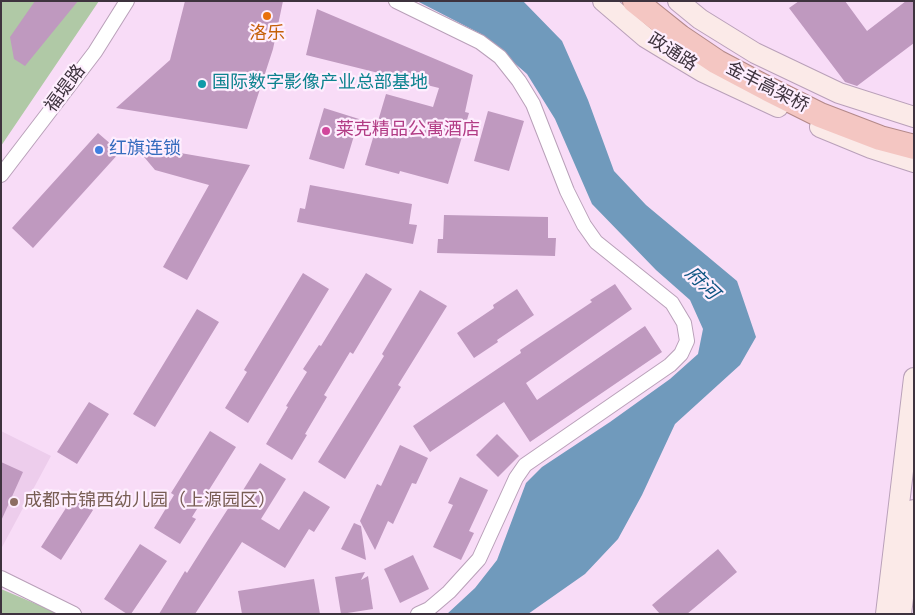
<!DOCTYPE html>
<meta charset="utf-8">
<style>
body{margin:0}
#map{position:relative;width:915px;height:615px;overflow:hidden;background:#f8dcf7;font-family:Jost,sans-serif}
canvas{display:block}
.frame{position:absolute;inset:0;border:2px solid #3e333e;pointer-events:none}
</style>
<div id="map">
<canvas width="915" height="615"></canvas>
<div class="frame"></div>
</div>
<script>
const g = document.querySelector('canvas').getContext('2d');
g.lineJoin = 'round';
function paint(path, color) {
  g.fillStyle = color;
  g.fill(path, 'evenodd');
}
function poly(rows) {
  const path = new Path2D();
  for (const r of rows) {
    path.moveTo(r[0], r[1]);
    for (let i = 2; i < r.length; i += 2) path.lineTo(r[i], r[i + 1]);
  }
  return path;
}
function strokePath(path, color, width, dash) {
  g.strokeStyle = color;
  g.lineWidth = width;
  g.lineCap = dash ? 'butt' : 'round';
  g.setLineDash(dash || []);
  g.stroke(path);
}
function drawText(font, color, halo, rows, align = 'center') {
  g.font = font + ' Jost,"Noto Sans SC",sans-serif';
  g.lineWidth = 4.5;
  g.setLineDash([]);
  g.textBaseline = 'middle';
  g.strokeStyle = halo;
  g.fillStyle = color;
  for (const [text, x, y, turn = 0] of rows) {
    g.save();
    g.translate(x, y);
    g.rotate((+turn || 0) * Math.PI / 180);
    g.textAlign = isNaN(turn) ? turn : align;
    if (halo) g.strokeText(text, 0, 0);
    g.fillText(text, 0, 0);
    g.restore();
  }
}
paint(poly([
 [1,431,51,456,1,549]
]), '#edcdec');
paint(poly([
 [1,1,99,1,1,146],
 [1,589,60,614,1,614]
]), '#b0c9a6');
paint(poly([
 [417,1,523,1,562,41,588,100,614,171,646,205,737,281,756,337,740,365,675,424,642,495,618,539,585,574,528,614,447,614,475,588,497,560,526,483,542,467,610,422,670,379,698,354,703,329,690,300,656,270,592,204,555,119,527,74,481,34]
]), '#709abc');
paint(poly([
 [35,1,78,1,25,66,14,59,10,37],
 [185,1,283,1,273,49,247,129,116,108,170,60],
 [799,1,845,1,867,31,906,1,914,1,914,43,857,86,845,82,789,8],
 [317,9,473,75,465,112,469,113,448,184,400,171,399,174,365,165,386,94,433,107,439,88,306,55],
 [324,108,359,119,344,169,309,159],
 [488,111,524,121,509,171,474,161],
 [98,133,120,152,33,248,12,228],
 [134,145,250,165,187,280,163,267,209,185,155,170],
 [310,185,412,204,409,224,417,225,413,244,297,222,300,208,305,209],
 [444,215,548,217,548,238,556,238,555,256,437,253,438,239,443,239],
 [303,273,329,289,248,423,225,408,247,372,244,370],
 [366,273,392,289,353,354,350,352,324,395,327,397,305,434,307,435,292,460,266,444,288,407,286,406,307,372,303,369,319,345,321,346],
 [615,284,632,309,526,383,537,400,645,326,662,352,530,442,504,402,430,452,413,426,521,353,520,350,592,302,590,300],
 [517,289,534,315,497,340,498,342,474,358,457,333,494,308,493,305],
 [420,290,447,306,398,385,401,387,345,479,318,462,384,356,382,354],
 [197,309,219,322,155,427,133,414],
 [89,402,109,414,77,464,57,452],
 [210,431,236,447,192,517,196,519,180,544,154,528,174,495,171,493],
 [497,434,519,456,498,477,476,455],
 [400,445,428,458,416,484,412,483,393,524,388,521,375,550,360,521,377,484,381,486],
 [1,462,23,472,1,521],
 [260,463,286,479,261,519,279,530,304,491,330,507,314,532,309,529,285,568,242,542,195,614,159,614,185,571,187,573,211,535,233,501,235,503],
 [460,477,488,490,469,531,474,533,461,560,433,547,453,505,448,503],
 [73,497,93,510,61,560,41,547],
 [354,523,361,526,366,560,341,549],
 [140,544,167,561,131,614,127,614,104,599],
 [718,549,737,572,687,614,660,614,652,605],
 [413,555,429,589,400,603,384,569],
 [365,572,361,580,368,576,373,609,341,614,335,577],
 [314,579,320,614,242,614,238,591]
]), '#bf99bf');
const minor = poly([
 [396,1,480,42,500,57,519,81,533,104,567,191,584,225,596,242,672,303,684,323,687,341,681,354,670,365,525,465,516,478,479,559,449,592,429,609,418,614],
 [1,175,95,52,127,1],
 [1,578,74,614]
]);
const secondary = poly([
 [603,1,645,37,673,54,703,72,778,107],
 [678,1,700,19,755,53,839,93,914,117],
 [820,127,871,148,914,162],
 [886,614,914,378],
 [901,614,914,510]
]);
const trunk = poly([
 [635,1,680,37,717,62,768,89,820,115,880,138,914,147]
]);
strokePath(minor, '#b9a0b9', 16);
strokePath(secondary, '#b9a0b9', 22);
strokePath(trunk, '#b38989', 26);
strokePath(minor, '#fff', 14);
strokePath(secondary, '#fbeae8', 20);
strokePath(trunk, '#f4c6c2', 24);
for (const [x, y, r, color] of [
 [267,16,5,"#e8710a"],
 [202,84,5,"#0f9aa8"],
 [326,131,5,"#d1479c"],
 [99,150,5,"#3f7fe0"],
 [14,502,5,"#8d6e63"]
]) {
  const dot = new Path2D();
  dot.arc(x, y, r, 0, 2 * Math.PI);
  g.fillStyle = color;
  g.fill(dot);
  strokePath(dot, '#feeefe', 2);
}
drawText('18px', '#c56008', '#feeefe', [
 ["洛乐",267,35]
]);
drawText('18px', '#3e333e', '#feeefe', [
 ["政通路",672,53,32],
 ["金丰高架桥",767,88,27],
 ["福堤路",66,89,-53]
]);
drawText('18px', '#0d838f', '#feeefe', [
 ["国际数字影像产业总部基地",212,84]
], 'left');
drawText('18px', '#b23c85', '#feeefe', [
 ["莱克精品公寓酒店",336,131]
], 'left');
drawText('18px', '#366cbe', '#feeefe', [
 ["红旗连锁",109,150]
], 'left');
drawText('18px', '#785e54', '#feeefe', [
 ["成都市锦西幼儿园（上源园区）",24,502]
], 'left');
drawText('italic 19px', '#115784', '#feeefe', [
 ["府河",701,284,44]
]);
</script>
